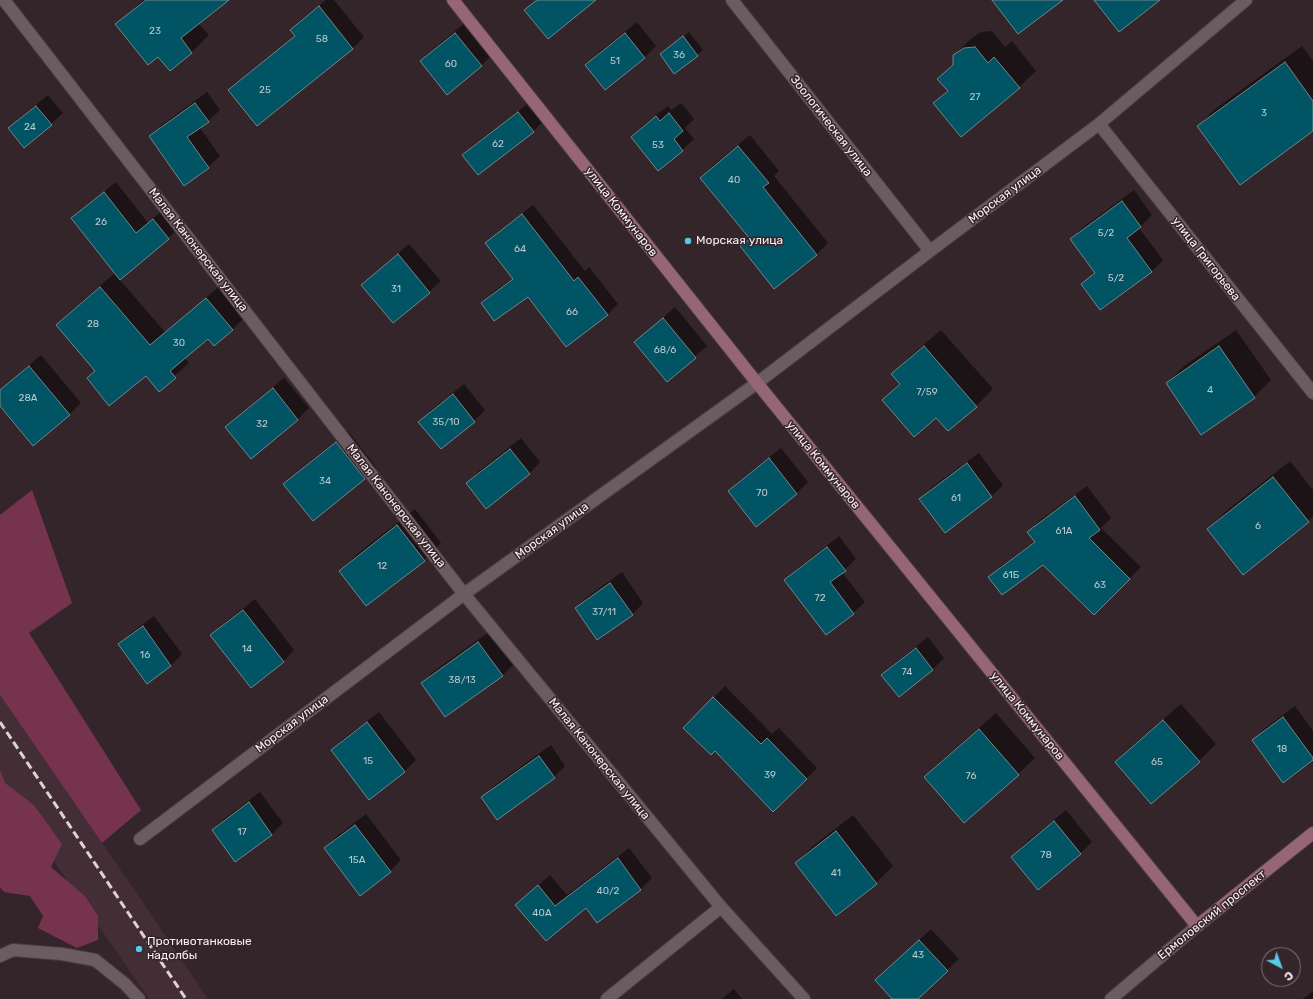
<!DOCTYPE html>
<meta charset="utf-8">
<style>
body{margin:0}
#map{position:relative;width:1313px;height:999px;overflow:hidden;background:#34252a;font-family:Rubik,sans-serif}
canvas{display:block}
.north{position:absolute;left:1261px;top:947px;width:40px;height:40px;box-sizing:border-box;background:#34252a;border:1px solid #83767a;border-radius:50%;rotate:139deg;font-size:11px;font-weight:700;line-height:16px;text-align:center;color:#faeff2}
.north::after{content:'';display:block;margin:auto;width:14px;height:18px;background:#58c8e4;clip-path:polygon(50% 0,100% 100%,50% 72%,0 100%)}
</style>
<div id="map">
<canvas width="1313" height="999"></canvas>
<div class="north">С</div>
</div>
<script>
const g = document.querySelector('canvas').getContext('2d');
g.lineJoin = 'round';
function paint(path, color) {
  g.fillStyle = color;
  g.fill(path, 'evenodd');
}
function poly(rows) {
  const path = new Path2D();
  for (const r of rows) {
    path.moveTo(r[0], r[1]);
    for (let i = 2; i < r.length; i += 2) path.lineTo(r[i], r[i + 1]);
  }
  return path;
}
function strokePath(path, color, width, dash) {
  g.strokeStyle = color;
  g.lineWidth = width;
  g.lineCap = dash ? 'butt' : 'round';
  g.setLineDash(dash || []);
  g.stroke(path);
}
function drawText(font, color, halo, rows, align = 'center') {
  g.font = font + ' Rubik,sans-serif';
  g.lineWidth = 3;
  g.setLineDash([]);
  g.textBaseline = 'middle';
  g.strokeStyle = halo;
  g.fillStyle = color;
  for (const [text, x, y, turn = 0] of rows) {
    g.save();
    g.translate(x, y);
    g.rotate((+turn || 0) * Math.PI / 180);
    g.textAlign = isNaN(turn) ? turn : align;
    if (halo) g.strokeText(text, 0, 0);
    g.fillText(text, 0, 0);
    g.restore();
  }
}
paint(poly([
 [0,695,140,898,208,999,149,999,0,783]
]), '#432e35');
paint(poly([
 [32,490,72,603,29,633,141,810,102,843,0,695,0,515],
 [0,770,5,783,34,805,62,844,51,867,85,896,98,916,98,940,77,948,38,928,43,916,30,896,4,892,0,887]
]), '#75334e');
paint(poly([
 [143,0,225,0,198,23,209,35,192,52,170,70,158,56,117,25],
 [326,0,334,0,364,37,353,48,258,125,230,90,241,79,296,35,291,30,303,18],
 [466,22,493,54,481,66,421,61,432,50],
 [637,22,656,46,645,57,605,89,587,65,598,53],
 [992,31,1005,47,1012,41,1036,71,1019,87,934,103,948,89,939,79,954,63,954,55,972,38,981,32],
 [689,32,703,50,675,72,661,54],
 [1302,46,1313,61,1313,130,1198,126,1215,109],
 [207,92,220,110,208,121,200,128,220,156,208,167,185,184,150,136,162,125],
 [48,95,63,113,51,124,24,147,9,128,21,117],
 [530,102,544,120,533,132,464,155,475,144],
 [681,103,694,119,685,128,694,139,682,150,658,169,632,137,643,125,668,106,671,110],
 [750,135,779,171,774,176,828,243,816,255,742,247,750,238,701,178,712,166],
 [116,182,148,223,164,209,180,227,168,238,119,279,165,332,221,285,247,315,233,329,214,345,208,338,185,358,189,363,159,390,146,375,96,370,57,325,71,311,115,273,73,218,84,207],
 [1134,190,1152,215,1139,228,1163,260,1152,271,1100,309,1082,284,1095,272,1071,239,1082,228],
 [533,205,585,271,589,267,618,304,607,315,528,296,483,303,493,292,513,278,487,244,497,233],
 [409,244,441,281,429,292,394,322,362,286,374,274],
 [675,307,707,346,668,380,636,342],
 [941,330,993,389,976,406,936,416,883,400,900,382,893,374,909,357],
 [1236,330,1271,380,1254,397,1167,383,1184,366],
 [41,355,81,403,70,414,33,445,0,405,0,390],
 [284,378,309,408,298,419,251,457,226,427,238,416],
 [464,384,485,410,474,421,420,422,431,410],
 [348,431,376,467,365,478,313,520,285,484,296,473],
 [521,438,540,462,529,474,467,483,478,472],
 [781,448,808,482,796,494,729,491,740,480],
 [979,453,1003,485,992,496,945,531,921,499,932,487],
 [1290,461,1313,490,1313,517,1308,521,1208,529,1225,512],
 [1087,486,1111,518,1101,528,1141,567,1094,614,1043,563,990,577,1001,566,1035,541,1029,532,1040,520],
 [415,509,441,543,424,560,340,571,357,554],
 [839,536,856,559,842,572,865,602,853,613,826,634,785,580,797,569],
 [622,572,643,603,632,615,576,608,587,597],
 [255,599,294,650,283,662,211,635,223,624],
 [154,616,182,654,171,666,147,682,120,644,131,633],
 [490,631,514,664,502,676,422,683,433,672],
 [928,637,944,658,933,669,899,696,883,675,894,664],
 [725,686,772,734,779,728,817,768,806,779,715,749,684,728],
 [1181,704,1216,744,1199,761,1151,803,1116,762,1133,745],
 [1295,706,1313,731,1313,759,1253,741,1264,729],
 [379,712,416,760,405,771,369,798,332,750,343,739],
 [996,713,1035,758,1018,774,925,777,942,760],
 [551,745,565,766,554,777,482,797,494,786],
 [260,792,283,823,272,834,236,861,213,830,224,819],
 [1066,810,1092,842,1081,853,1038,888,1012,857,1023,845],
 [366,814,401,860,390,871,325,849,336,837],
 [853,815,893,866,876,883,836,914,796,863,813,846],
 [629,848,652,878,641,889,598,922,586,906,546,939,517,905,550,875,567,895],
 [931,929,959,959,916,999,893,999,887,969],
 [734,989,742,999,722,999],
 [1313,991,1313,999,1303,999]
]), '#0007');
const building = poly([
 [146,0,229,0,181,38,192,53,170,71,158,57,148,65,115,24,146,0],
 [537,0,596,0,548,39,524,10,537,0],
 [992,0,1063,0,1018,34,992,0],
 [1094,0,1160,0,1119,32,1094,0],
 [319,6,353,49,257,126,228,90,295,36,290,30,319,6],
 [455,33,482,66,447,95,420,61,455,33],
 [625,33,645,58,605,90,585,65,625,33],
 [683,36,698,56,674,74,660,54,683,36],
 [975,47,988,63,994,57,1020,88,961,137,933,103,948,91,937,79,953,65,953,55,964,48,975,47],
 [1285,62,1313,101,1313,131,1240,185,1197,126,1285,62],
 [195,103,209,122,187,137,209,168,184,186,149,136,195,103],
 [36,106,52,125,24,148,8,128,36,106],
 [518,112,534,132,478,175,462,155,518,112],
 [669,113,683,131,674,139,683,151,658,171,631,137,656,116,660,121,669,113],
 [738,146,769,183,763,187,817,255,774,289,740,246,750,239,700,178,738,146],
 [104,192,136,233,153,219,169,239,120,280,71,218,104,192],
 [1122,201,1141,227,1127,238,1152,272,1100,310,1081,284,1095,273,1070,239,1122,201],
 [522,214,574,281,578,277,608,315,566,347,528,297,494,321,481,303,513,279,485,243,522,214],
 [398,254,430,293,393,323,361,285,398,254],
 [100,287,150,345,206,298,233,330,214,346,208,339,170,371,176,378,159,392,146,376,109,406,87,378,95,371,56,325,100,287],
 [663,318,696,358,667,382,634,342,663,318],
 [924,346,977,407,948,431,936,418,914,437,882,400,900,384,891,374,924,346],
 [1219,346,1255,398,1201,435,1166,383,1219,346],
 [29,366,70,415,33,446,0,406,0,390,29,366],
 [273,388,298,420,251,459,225,427,273,388],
 [453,394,475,422,441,449,418,422,453,394],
 [336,442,365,479,313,521,283,484,336,442],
 [510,449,530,474,486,509,466,483,510,449],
 [769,458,797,494,756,527,728,491,769,458],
 [967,463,992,497,945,533,919,499,967,463],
 [1273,477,1309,522,1243,575,1207,529,1273,477],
 [1075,496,1100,530,1089,538,1130,579,1094,615,1043,565,1002,595,988,577,1035,542,1027,532,1075,496],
 [397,525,425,561,366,606,339,571,397,525],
 [827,547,846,571,830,582,854,614,826,635,784,580,827,547],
 [610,583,633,615,597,640,575,608,610,583],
 [243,610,284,662,251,688,210,635,243,610],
 [143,626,171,666,147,684,118,644,143,626],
 [478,642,503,676,445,717,421,683,478,642],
 [916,648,933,670,899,697,881,675,916,648],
 [713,697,761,744,767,738,807,779,773,812,715,751,711,755,683,728,713,697],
 [1283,717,1313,758,1313,760,1283,783,1252,740,1283,717],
 [1163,720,1200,762,1151,804,1115,762,1163,720],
 [367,722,405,772,369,800,331,750,367,722],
 [979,729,1019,775,964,823,924,777,979,729],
 [539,756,555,778,497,820,481,797,539,756],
 [249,802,272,835,235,862,212,830,249,802],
 [1054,821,1081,854,1038,890,1011,857,1054,821],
 [355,825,391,872,360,896,324,848,355,825],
 [836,831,877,884,836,916,795,863,836,831],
 [618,858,641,890,597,923,586,908,546,941,515,905,538,885,555,906,618,858],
 [919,940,948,971,918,999,892,999,875,980,919,940]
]);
paint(building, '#015464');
strokePath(building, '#73868c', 1);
const street = poly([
 [4,0,464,594,721,907,804,999],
 [732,0,930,251],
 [1099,124,1313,393],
 [140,839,464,594,757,383,930,251,1099,124,1246,0],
 [0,956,13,950,62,954,95,960,125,984,139,999],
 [607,999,721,907],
 [1111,999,1197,926]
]);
const secondary = poly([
 [453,0,757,383,1197,926,1313,833]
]);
strokePath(street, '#4c4044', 14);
strokePath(secondary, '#4c4044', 14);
strokePath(street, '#6c5b60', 12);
strokePath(secondary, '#966577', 12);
strokePath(poly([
 [0,722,186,999]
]), '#ddd2d5', 3, [8, 4]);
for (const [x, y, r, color] of [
 [688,241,4,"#58c8e4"],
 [139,949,4,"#58c8e4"]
]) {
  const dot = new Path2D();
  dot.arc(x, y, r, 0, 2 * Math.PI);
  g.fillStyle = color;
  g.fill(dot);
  strokePath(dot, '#34252a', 1.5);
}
drawText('10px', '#bcc8ce', null, [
 ["23",155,31],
 ["58",322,39],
 ["36",679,55],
 ["51",615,61],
 ["60",451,64],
 ["25",265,90],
 ["27",975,97],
 ["3",1264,113],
 ["24",30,127],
 ["62",498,144],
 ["53",658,145],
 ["40",734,180],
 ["26",101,222],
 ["5/2",1106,233],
 ["64",520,249],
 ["5/2",1116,278],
 ["31",396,289],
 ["66",572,312],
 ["28",93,324],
 ["30",179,343],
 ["68/6",665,350],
 ["4",1210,390],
 ["7/59",927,392],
 ["28А",28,398],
 ["35/10",446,422],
 ["32",262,424],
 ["34",325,481],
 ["70",762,493],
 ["61",956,498],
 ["6",1258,526],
 ["61А",1064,531],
 ["12",382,566],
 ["61Б",1011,575],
 ["63",1100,585],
 ["72",820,598],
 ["37/11",604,612],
 ["14",247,649],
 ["16",145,655],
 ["74",907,672],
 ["38/13",462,680],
 ["18",1282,749],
 ["15",368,761],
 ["65",1157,762],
 ["39",770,775],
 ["76",971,776],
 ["17",242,832],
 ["78",1046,855],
 ["15А",357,860],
 ["41",836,873],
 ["40/2",608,891],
 ["40А",542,913],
 ["43",918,955]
]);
drawText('12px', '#faeff2', '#34252a', [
 ["Зоологическая улица",831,126,52],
 ["Морская улица",1005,195,-37],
 ["улица Коммунаров",621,212,52],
 ["Малая Канонерская улица",198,250,52],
 ["улица Григорьева",1206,259,52],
 ["улица Коммунаров",823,465,51],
 ["Малая Канонерская улица",396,506,52],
 ["Морская улица",552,531,-36],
 ["улица Коммунаров",1027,716,51],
 ["Морская улица",292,724,-37],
 ["Малая Канонерская улица",599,759,51],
 ["Ермоловский проспект",1212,915,-39]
]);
drawText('12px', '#faeff2', '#34252a', [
 ["Морская улица",696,241],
 ["Противотанковые",147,942],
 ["надолбы",147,956]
], 'left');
</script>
